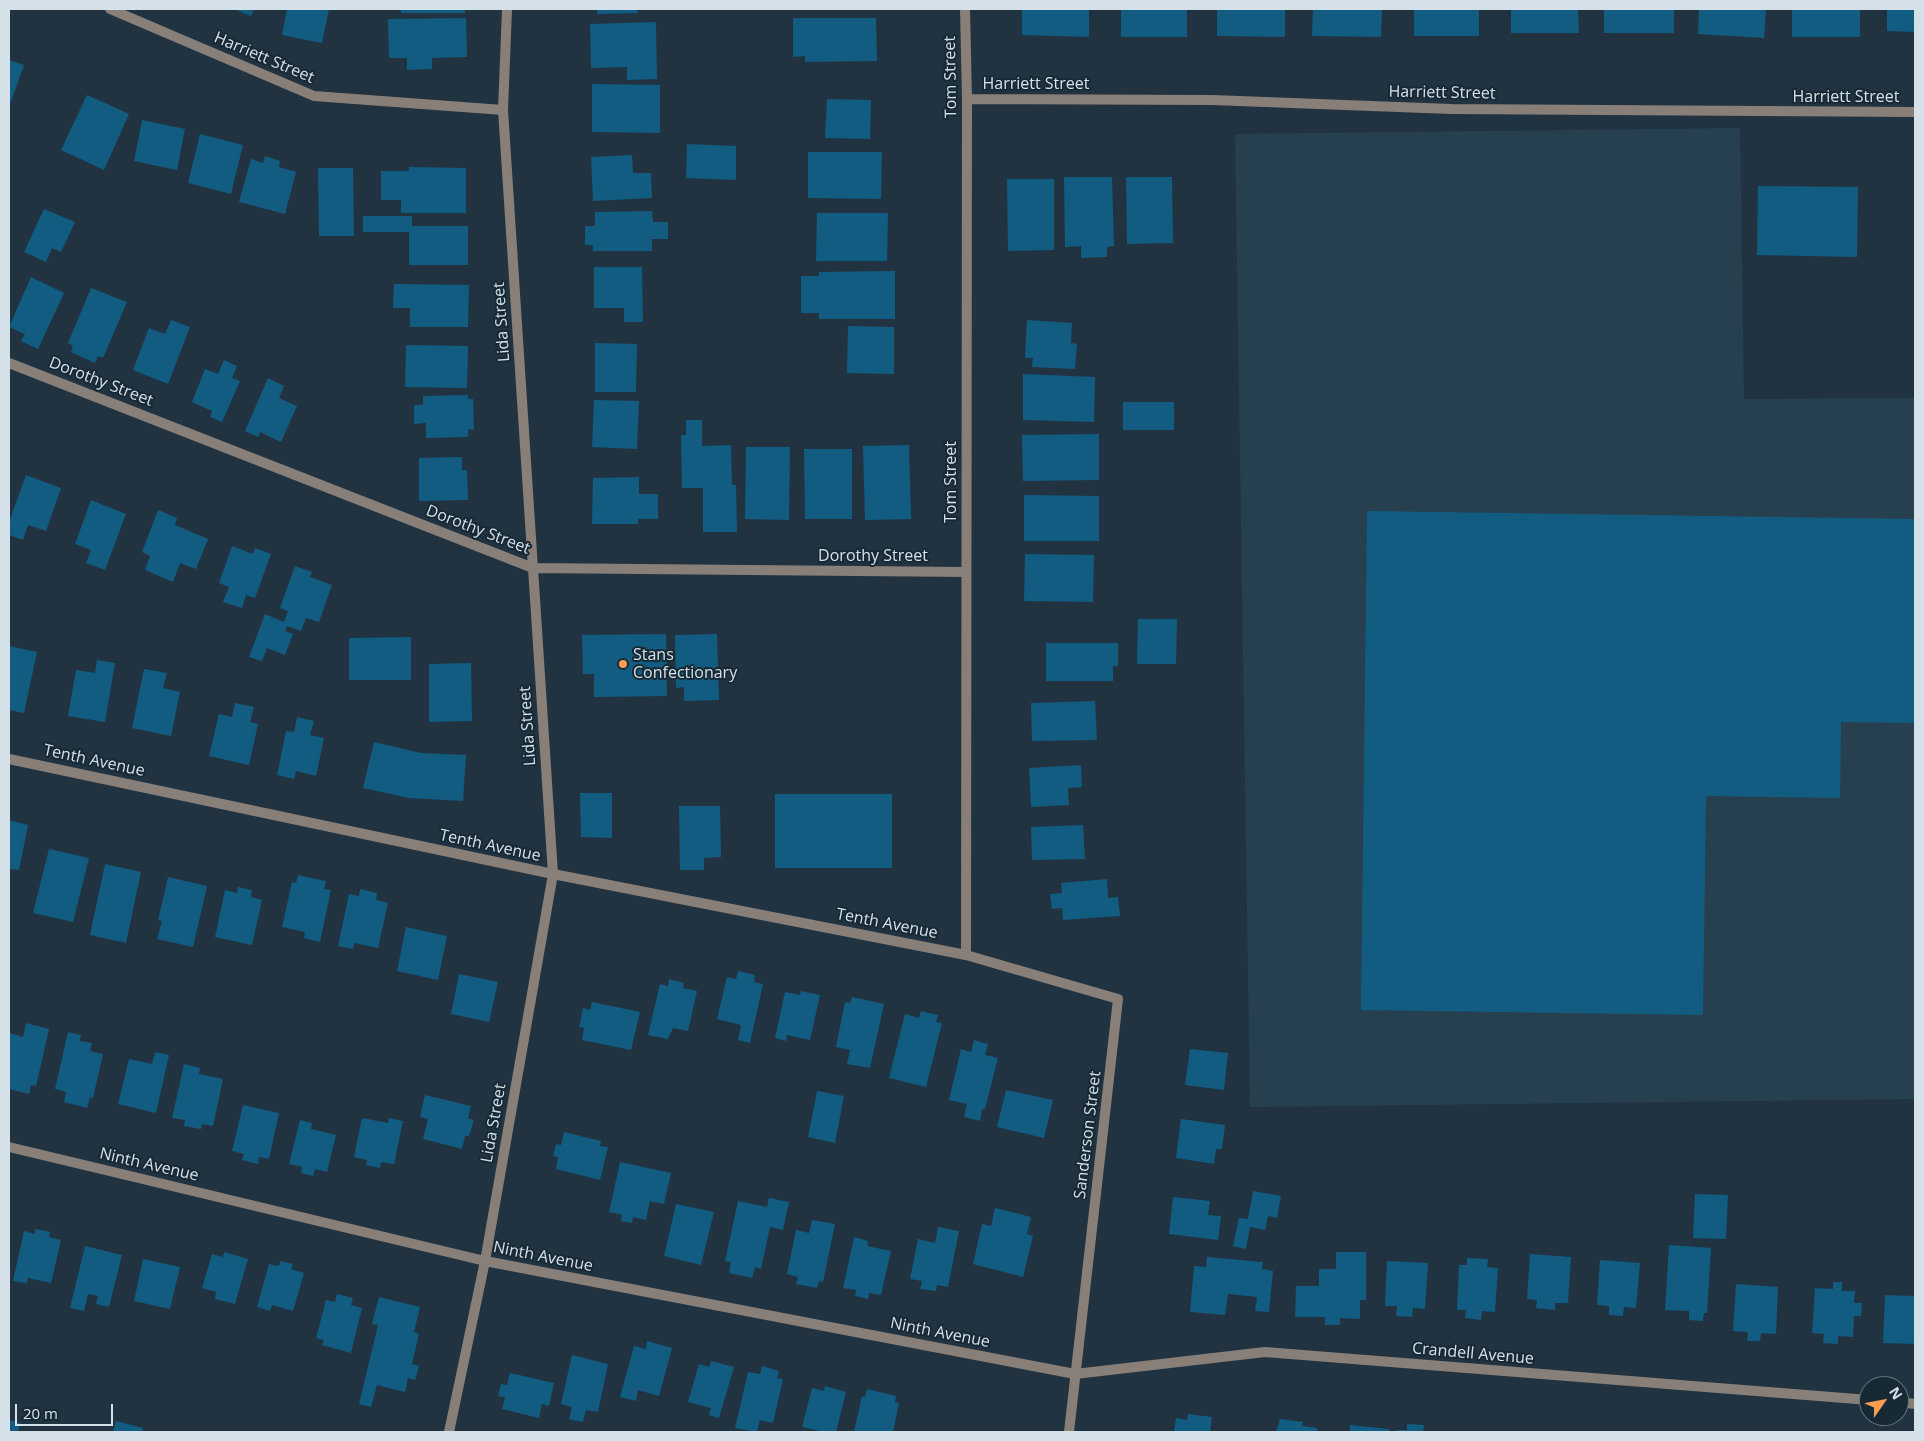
<!DOCTYPE html>
<style>
body{margin:0}
#map{position:relative;width:1924px;height:1441px;overflow:hidden;background:#213340;font-family:"Open Sans",sans-serif}
canvas{display:block}
.frame{position:absolute;inset:0;border:10px solid #d5e1e9;pointer-events:none}
.north{position:absolute;left:1859px;top:1376px;width:50px;height:50px;box-sizing:border-box;background:#172935;border:1px solid #63737d;border-radius:50%;rotate:57deg;font-size:14px;font-weight:700;line-height:20px;text-align:center;color:#d5e1e9}
.north::after{content:'';display:block;margin:auto;width:18px;height:22px;background:#fb9e51;clip-path:polygon(50% 0,100% 100%,50% 72%,0 100%)}
.scale{position:absolute;left:15px;top:1404px;width:98px;height:22px;box-sizing:border-box;border:2px solid #d5e1e9;border-top:0;padding-left:6px;font-size:15px;line-height:18px;white-space:nowrap;color:#d5e1e9;-webkit-text-stroke:4px #172935;paint-order:stroke}
</style>
<div id="map">
<canvas width="1924" height="1441"></canvas>
<div class="frame"></div>
<div class="north">N</div>
<div class="scale">20 m</div>
</div>
<script>
const g = document.querySelector('canvas').getContext('2d');
g.lineJoin = 'round';
function paint(path, color) {
  g.fillStyle = color;
  g.fill(path, 'evenodd');
}
function poly(rows) {
  const path = new Path2D();
  for (const r of rows) {
    path.moveTo(r[0], r[1]);
    for (let i = 2; i < r.length; i += 2) path.lineTo(r[i], r[i + 1]);
  }
  return path;
}
function strokePath(path, color, width, dash) {
  g.strokeStyle = color;
  g.lineWidth = width;
  g.lineCap = dash ? 'butt' : 'round';
  g.setLineDash(dash || []);
  g.stroke(path);
}
function drawText(font, color, halo, rows, align = 'center') {
  g.font = font + ' "Open Sans",sans-serif';
  g.lineWidth = 4;
  g.setLineDash([]);
  g.textBaseline = 'middle';
  g.strokeStyle = halo;
  g.fillStyle = color;
  for (const [text, x, y, turn = 0] of rows) {
    g.save();
    g.translate(x, y);
    g.rotate((+turn || 0) * Math.PI / 180);
    g.textAlign = isNaN(turn) ? turn : align;
    if (halo) g.strokeText(text, 0, 0);
    g.fillText(text, 0, 0);
    g.restore();
  }
}
paint(poly([
 [1740,128,1744,399,1915,398,1915,1099,1250,1107,1235,134]
]), '#27404f');
paint(poly([
 [234,9,254,9,251,16],
 [287,9,329,9,322,43,282,35],
 [401,9,465,9,465,13,401,13],
 [597,9,637,9,638,13,597,14],
 [1022,9,1089,9,1089,37,1022,35],
 [1121,9,1187,9,1187,37,1121,37],
 [1217,9,1285,9,1285,37,1217,36],
 [1313,9,1382,9,1381,37,1312,36],
 [1414,9,1479,9,1479,36,1414,36],
 [1511,9,1578,9,1579,33,1511,33],
 [1604,9,1674,9,1674,33,1604,33],
 [1699,9,1766,9,1764,38,1698,34],
 [1792,9,1860,9,1860,37,1792,37],
 [1887,9,1915,9,1915,32,1887,31],
 [466,18,467,57,432,58,432,69,407,70,407,58,389,58,388,19],
 [793,18,876,18,877,61,805,62,805,56,793,57],
 [656,22,657,79,627,80,627,67,591,68,590,24],
 [9,60,24,65,9,107],
 [592,84,660,85,660,133,592,132],
 [87,95,129,114,104,170,61,150],
 [827,99,871,100,870,139,825,138],
 [142,120,185,129,177,170,134,161],
 [200,134,243,145,231,194,188,183],
 [687,144,736,146,736,180,686,178],
 [808,152,882,152,881,199,808,198],
 [632,155,633,173,651,173,652,198,593,201,591,157],
 [265,156,280,161,279,167,296,172,285,214,239,202,251,159,263,163],
 [409,167,466,168,466,213,401,213,401,200,381,200,381,171,409,171],
 [318,168,353,168,354,236,319,236],
 [1064,177,1112,177,1114,246,1107,247,1107,257,1081,258,1081,246,1065,247],
 [1126,177,1172,177,1173,243,1127,244],
 [1007,179,1054,179,1054,250,1008,251],
 [1758,186,1858,187,1857,257,1757,255],
 [44,209,75,222,61,252,52,248,46,262,24,252],
 [652,211,653,222,668,222,668,239,652,239,652,251,593,251,593,245,585,245,585,226,595,226,595,212],
 [817,213,888,213,887,261,816,261],
 [363,216,412,216,412,226,468,226,468,265,409,265,409,232,363,232],
 [594,267,642,267,643,322,624,322,624,308,594,308],
 [895,271,895,319,819,319,819,313,801,313,801,276,819,276,819,272],
 [31,277,64,293,38,349,21,341,25,334,9,327],
 [394,284,469,285,468,327,410,327,410,308,393,308],
 [91,288,127,302,103,358,98,356,95,363,71,352,73,346,68,343],
 [171,320,190,327,168,384,133,370,149,328,165,334],
 [1027,320,1072,323,1071,343,1077,344,1075,369,1032,367,1033,358,1025,358],
 [848,326,894,327,894,374,847,373],
 [595,343,637,344,636,392,595,392],
 [406,345,468,346,467,388,405,387],
 [224,360,237,366,232,378,240,381,222,422,210,417,212,411,192,402,205,369,218,374],
 [1023,374,1095,377,1094,422,1023,420],
 [268,378,284,386,279,398,297,406,281,442,260,432,258,437,245,431],
 [468,395,468,399,473,399,474,430,468,429,468,437,426,438,426,423,414,424,414,405,423,405,423,396],
 [594,400,639,401,637,449,592,447],
 [1123,402,1174,402,1174,430,1123,430],
 [686,420,702,420,702,446,731,445,732,485,736,485,737,532,703,532,703,488,682,488,681,435,686,435],
 [1099,434,1099,480,1023,481,1022,435],
 [909,445,911,519,865,520,863,446],
 [746,447,790,447,789,520,745,519],
 [804,449,852,449,852,519,805,519],
 [462,457,462,470,467,470,468,500,419,501,419,458],
 [26,475,61,488,46,531,28,525,23,540,9,535,9,522],
 [639,477,639,494,658,494,658,519,638,519,638,524,592,524,593,478],
 [1024,495,1099,496,1099,541,1024,541],
 [91,500,126,514,105,570,86,563,91,550,75,544],
 [158,510,177,518,175,525,208,539,196,569,180,563,173,582,145,570,150,556,142,552],
 [1367,511,1915,519,1915,723,1841,722,1840,798,1706,796,1703,1015,1361,1010],
 [232,546,253,554,255,548,271,554,255,598,246,595,242,608,223,602,229,587,219,583],
 [1025,554,1094,555,1093,602,1024,601],
 [295,566,312,572,310,577,332,585,319,622,306,618,301,631,287,626,285,631,293,634,285,655,267,648,262,661,249,657,265,614,284,622,288,611,280,608],
 [1138,619,1177,619,1176,664,1137,664],
 [666,634,667,696,594,697,594,674,583,674,582,635],
 [717,634,719,700,684,701,684,687,676,688,675,635],
 [411,637,411,680,349,680,349,638],
 [1046,643,1118,643,1118,666,1113,666,1113,681,1046,681],
 [9,646,37,652,24,713,9,710],
 [97,660,115,663,105,722,68,716,76,670,95,673],
 [471,663,472,721,429,722,429,664],
 [144,669,167,673,163,688,180,692,171,736,132,728],
 [1095,701,1097,740,1032,741,1031,703],
 [235,703,254,707,250,722,258,724,249,765,209,756,219,714,232,717],
 [297,717,314,721,310,735,324,738,316,776,296,771,294,779,277,775,286,731,294,732],
 [374,742,421,753,466,755,463,801,409,798,363,788],
 [1081,765,1082,787,1068,788,1069,805,1031,807,1029,768],
 [580,793,612,793,612,838,581,837],
 [775,794,892,794,892,868,775,868],
 [679,806,720,806,721,857,704,858,704,870,680,870],
 [9,820,28,825,19,870,9,869],
 [1083,825,1085,859,1032,860,1031,827],
 [49,849,89,858,73,922,33,913],
 [105,864,141,872,126,943,90,935],
 [298,875,326,881,324,889,331,890,320,942,304,938,305,932,282,927,292,882,296,883],
 [168,877,207,886,193,947,157,939,162,921,158,920],
 [1107,879,1108,898,1118,897,1120,916,1063,920,1062,908,1052,909,1050,894,1062,893,1061,883],
 [238,887,252,890,251,897,262,900,252,945,215,937,225,890,237,893],
 [360,889,377,893,376,900,388,903,378,948,354,943,353,949,338,946,349,894,359,896],
 [406,927,447,936,438,980,397,971],
 [738,971,755,975,754,982,763,984,750,1043,738,1040,741,1025,717,1019,727,977,736,979],
 [459,974,498,982,489,1022,451,1014],
 [669,979,684,983,683,988,697,991,688,1031,673,1028,668,1039,648,1035,660,984,668,986],
 [801,991,820,995,810,1040,787,1035,786,1041,775,1038,785,992,800,995],
 [852,997,884,1004,870,1068,847,1064,850,1050,836,1047,845,1002,850,1003],
 [592,1002,640,1012,631,1050,582,1040,584,1028,579,1027,583,1008,590,1010],
 [921,1011,938,1015,936,1022,942,1023,926,1087,889,1078,905,1014,919,1018],
 [26,1023,49,1029,36,1086,31,1085,29,1094,9,1089,9,1033,23,1037],
 [68,1032,81,1035,80,1041,92,1043,90,1051,103,1054,93,1098,90,1097,87,1108,64,1102,66,1092,55,1089],
 [974,1040,988,1044,985,1055,998,1058,985,1109,982,1109,980,1121,964,1117,967,1104,949,1100,961,1049,971,1052],
 [1190,1049,1228,1053,1224,1090,1185,1085],
 [155,1052,169,1055,156,1113,118,1104,129,1059,152,1064],
 [184,1064,200,1068,199,1074,223,1079,213,1126,202,1124,201,1129,184,1126,185,1120,172,1118],
 [1006,1090,1053,1100,1044,1138,997,1127],
 [817,1091,844,1096,835,1143,808,1137],
 [425,1095,471,1106,468,1118,474,1120,469,1136,465,1136,462,1149,423,1139,428,1119,420,1117],
 [243,1105,279,1113,269,1159,259,1157,258,1164,242,1160,244,1154,232,1151],
 [362,1118,388,1123,389,1118,403,1121,394,1164,381,1162,380,1168,366,1165,367,1160,354,1157],
 [1181,1119,1225,1125,1222,1149,1216,1149,1214,1164,1176,1158],
 [300,1120,312,1123,311,1129,336,1135,327,1172,315,1169,313,1176,301,1173,302,1167,289,1164],
 [564,1132,601,1141,600,1146,608,1147,600,1180,556,1169,558,1157,553,1156,556,1144,561,1145],
 [620,1162,671,1173,664,1204,650,1201,646,1220,633,1217,632,1223,621,1221,622,1215,609,1212],
 [1253,1191,1281,1196,1277,1218,1268,1216,1265,1230,1250,1227,1246,1249,1233,1246,1239,1218,1248,1219],
 [1695,1194,1728,1195,1726,1239,1693,1238],
 [1173,1197,1210,1201,1208,1215,1221,1216,1218,1240,1169,1234],
 [769,1198,789,1202,783,1230,770,1227,761,1269,755,1267,752,1278,729,1273,731,1262,725,1261,738,1201,767,1207],
 [676,1204,714,1212,701,1265,664,1256],
 [995,1208,1031,1217,1027,1234,1033,1236,1023,1277,973,1264,982,1224,991,1226],
 [812,1220,835,1224,823,1282,819,1281,817,1288,796,1284,798,1277,787,1274,796,1230,809,1233],
 [938,1227,959,1231,948,1287,937,1285,936,1291,920,1289,922,1281,910,1279,918,1239,935,1243],
 [35,1229,50,1232,49,1237,61,1240,51,1283,28,1278,27,1283,13,1281,24,1231,35,1234],
 [854,1237,868,1241,867,1246,891,1251,881,1295,869,1293,868,1299,855,1296,856,1290,843,1288],
 [1669,1245,1711,1248,1707,1313,1704,1313,1703,1321,1689,1320,1689,1311,1665,1310],
 [85,1246,122,1255,109,1307,96,1304,98,1296,88,1294,84,1311,70,1308],
 [224,1252,248,1259,235,1304,215,1299,216,1292,202,1288,212,1254,223,1257],
 [1336,1252,1366,1252,1366,1300,1360,1300,1360,1319,1340,1318,1340,1325,1325,1325,1325,1317,1295,1317,1296,1286,1319,1286,1319,1269,1336,1269],
 [1530,1254,1571,1257,1568,1303,1555,1303,1555,1310,1536,1308,1537,1300,1527,1299],
 [1207,1257,1263,1262,1262,1269,1273,1271,1269,1312,1255,1311,1257,1297,1228,1294,1225,1315,1190,1312,1194,1266,1206,1267],
 [1467,1258,1488,1259,1487,1267,1498,1268,1495,1312,1482,1311,1481,1320,1465,1318,1466,1310,1457,1310,1459,1265,1467,1265],
 [143,1259,180,1267,170,1309,134,1301],
 [1600,1260,1640,1263,1636,1308,1624,1307,1623,1316,1609,1315,1609,1306,1597,1305],
 [280,1261,293,1264,291,1269,304,1273,293,1311,272,1305,270,1311,257,1307,269,1264,279,1266],
 [1387,1261,1428,1263,1425,1309,1413,1308,1412,1317,1396,1316,1397,1306,1385,1306],
 [1833,1282,1842,1282,1842,1291,1855,1291,1854,1303,1862,1303,1861,1316,1854,1316,1853,1337,1838,1336,1838,1344,1823,1343,1824,1334,1812,1333,1815,1288,1833,1289],
 [1736,1284,1778,1287,1776,1334,1761,1333,1760,1341,1747,1341,1748,1332,1733,1331],
 [337,1294,353,1298,351,1305,362,1308,351,1353,322,1345,324,1340,316,1338,326,1300,335,1302],
 [1885,1295,1915,1296,1915,1344,1883,1343],
 [379,1297,420,1307,414,1332,419,1334,412,1364,419,1366,415,1380,408,1378,405,1392,377,1385,371,1407,359,1404,378,1325,372,1324],
 [647,1341,672,1348,659,1396,638,1390,636,1401,620,1397,634,1346,646,1349],
 [572,1355,608,1364,598,1412,586,1410,583,1422,569,1419,572,1407,561,1404],
 [711,1361,734,1367,719,1418,709,1415,711,1408,688,1402,699,1364,709,1367],
 [762,1366,779,1371,777,1378,783,1379,773,1423,760,1420,757,1432,735,1428,748,1372,760,1374],
 [510,1373,554,1383,549,1406,542,1404,539,1418,502,1409,505,1397,498,1396,501,1384,507,1385],
 [825,1386,846,1392,836,1432,824,1432,802,1427,812,1388,824,1391],
 [867,1389,896,1396,895,1402,899,1403,893,1432,854,1432,862,1396,865,1397],
 [1188,1414,1212,1417,1210,1432,1174,1432,1176,1418,1187,1420],
 [1280,1419,1303,1422,1302,1426,1317,1428,1317,1432,1276,1432],
 [9,1420,20,1423,18,1432,9,1432],
 [116,1421,143,1428,142,1432,113,1432],
 [1407,1424,1424,1425,1423,1432,1397,1432,1397,1430,1407,1430],
 [1350,1425,1389,1429,1389,1432,1350,1432]
]), '#125c82');
strokePath(poly([
 [110,9,314,96,503,110],
 [965,9,967,99,966,955],
 [967,99,1212,100,1451,109,1915,112],
 [9,363,533,568,966,572],
 [9,759,553,874,966,955,1118,999,1069,1432],
 [9,1147,485,1261,1075,1374,1265,1352,1869,1400],
 [1899,1402,1915,1404],
 [449,1432,485,1261,553,874,503,110,507,9]
]), '#887f79', 10);
for (const [x, y, r, color] of [
 [623,664,5,"#fb9e51"]
]) {
  const dot = new Path2D();
  dot.arc(x, y, r, 0, 2 * Math.PI);
  g.fillStyle = color;
  g.fill(dot);
  strokePath(dot, '#172935', 2);
}
drawText('16px', '#d5e1e9', '#172935', [
 ["Harriett Street",264,58,23],
 ["Tom Street",951,77,-91],
 ["Harriett Street",1036,84],
 ["Harriett Street",1442,93,1],
 ["Harriett Street",1846,97],
 ["Lida Street",502,322,-94],
 ["Dorothy Street",101,382,21],
 ["Tom Street",951,482,-90],
 ["Dorothy Street",478,530,21],
 ["Dorothy Street",873,556],
 ["Lida Street",528,726,-94],
 ["Tenth Avenue",94,761,12],
 ["Tenth Avenue",490,846,12],
 ["Tenth Avenue",887,924,11],
 ["Lida Street",494,1123,-80],
 ["Sanderson Street",1088,1135,-83],
 ["Ninth Avenue",149,1165,13],
 ["Ninth Avenue",543,1257,11],
 ["Ninth Avenue",940,1333,11],
 ["Crandell Avenue",1473,1354,5]
]);
drawText('16px', '#d5e1e9', '#172935', [
 ["Stans",633,655],
 ["Confectionary",633,673]
], 'left');
</script>
